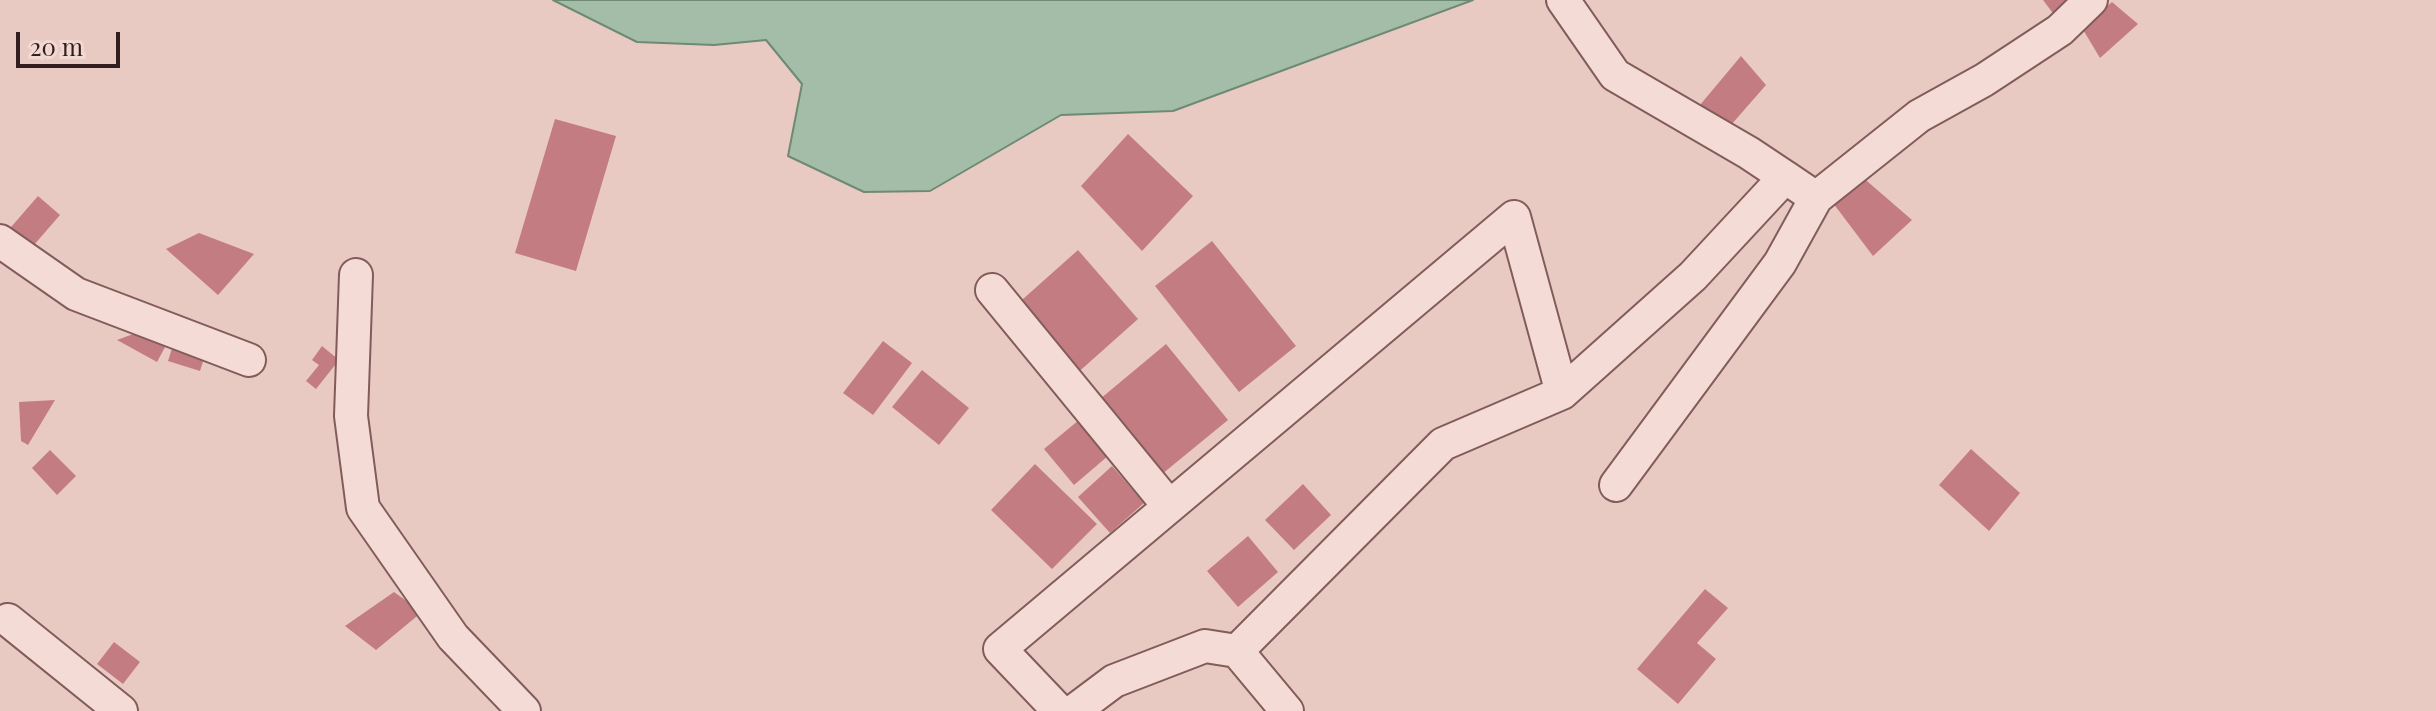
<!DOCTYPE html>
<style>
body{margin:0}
#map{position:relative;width:2436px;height:711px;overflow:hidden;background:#e9cac3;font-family:"Playfair Display",serif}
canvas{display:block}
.scale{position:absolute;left:16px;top:32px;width:104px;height:36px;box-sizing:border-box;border:4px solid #331e1f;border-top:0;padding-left:10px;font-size:24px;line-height:28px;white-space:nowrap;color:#331e1f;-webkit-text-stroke:6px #f2d8d2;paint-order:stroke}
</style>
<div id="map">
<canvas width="2436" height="711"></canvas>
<div class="scale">20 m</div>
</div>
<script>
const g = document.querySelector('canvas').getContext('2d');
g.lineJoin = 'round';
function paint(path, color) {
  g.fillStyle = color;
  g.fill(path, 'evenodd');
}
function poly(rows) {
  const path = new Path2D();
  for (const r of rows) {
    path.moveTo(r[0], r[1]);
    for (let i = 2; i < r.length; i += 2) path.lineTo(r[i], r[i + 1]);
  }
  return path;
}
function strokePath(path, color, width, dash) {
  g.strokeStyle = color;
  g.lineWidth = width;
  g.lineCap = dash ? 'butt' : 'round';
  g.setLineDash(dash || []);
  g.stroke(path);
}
const water = poly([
 [553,0,1473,0,1173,111,1061,115,930,191,864,192,788,156,802,84,766,40,714,45,637,42,553,0]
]);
paint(water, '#a4bda9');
strokePath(water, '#6d8a73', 2);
paint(poly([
 [2043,0,2075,0,2055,16],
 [2112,2,2138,24,2100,58,2082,28],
 [1741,56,1766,85,1724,133,1700,105],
 [555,119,616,136,576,271,515,253],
 [1128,134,1193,196,1142,251,1081,186],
 [1860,175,1912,220,1873,256,1833,203],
 [38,196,60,215,27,253,5,234],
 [199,233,254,254,218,295,166,249],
 [1212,241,1296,346,1239,392,1155,286],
 [1078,250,1138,319,1074,376,1014,307],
 [152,327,171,336,157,362,117,340],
 [175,339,207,349,200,371,168,361],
 [883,341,912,363,873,415,843,393],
 [1166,344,1228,420,1156,479,1094,404],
 [322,346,339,360,316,389,306,381,319,365,312,360],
 [922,370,969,408,939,445,892,407],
 [55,400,28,445,21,441,19,402],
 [1079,420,1108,456,1074,485,1044,449],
 [1971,449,2020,493,1989,531,1939,485],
 [50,450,76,476,57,495,32,468],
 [1035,464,1097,524,1052,569,991,510],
 [1112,466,1144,503,1110,533,1078,497],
 [1303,484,1331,515,1294,550,1265,520],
 [1248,536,1278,572,1238,607,1207,571],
 [1705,589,1728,608,1697,643,1716,659,1678,704,1637,669],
 [394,592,422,612,376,650,345,626],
 [114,642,140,662,123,684,97,664]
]), '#c47c83');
const minor = poly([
 [1563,0,1615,75,1749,153,1785,177],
 [0,241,76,294,249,360],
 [356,275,351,416,363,508,453,637,524,711],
 [992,290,1169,506],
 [1616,485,1780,263,1816,198],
 [8,620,121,711],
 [1237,651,1443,444,1562,393,1693,276,1785,177,1816,198,1919,116,1984,80,2060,30,2091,0],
 [1059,711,1000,649,1514,217,1562,393],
 [1074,711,1114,681,1205,646,1237,651,1287,711]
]);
strokePath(minor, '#825c5b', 36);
strokePath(minor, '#f5dbd5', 32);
</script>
